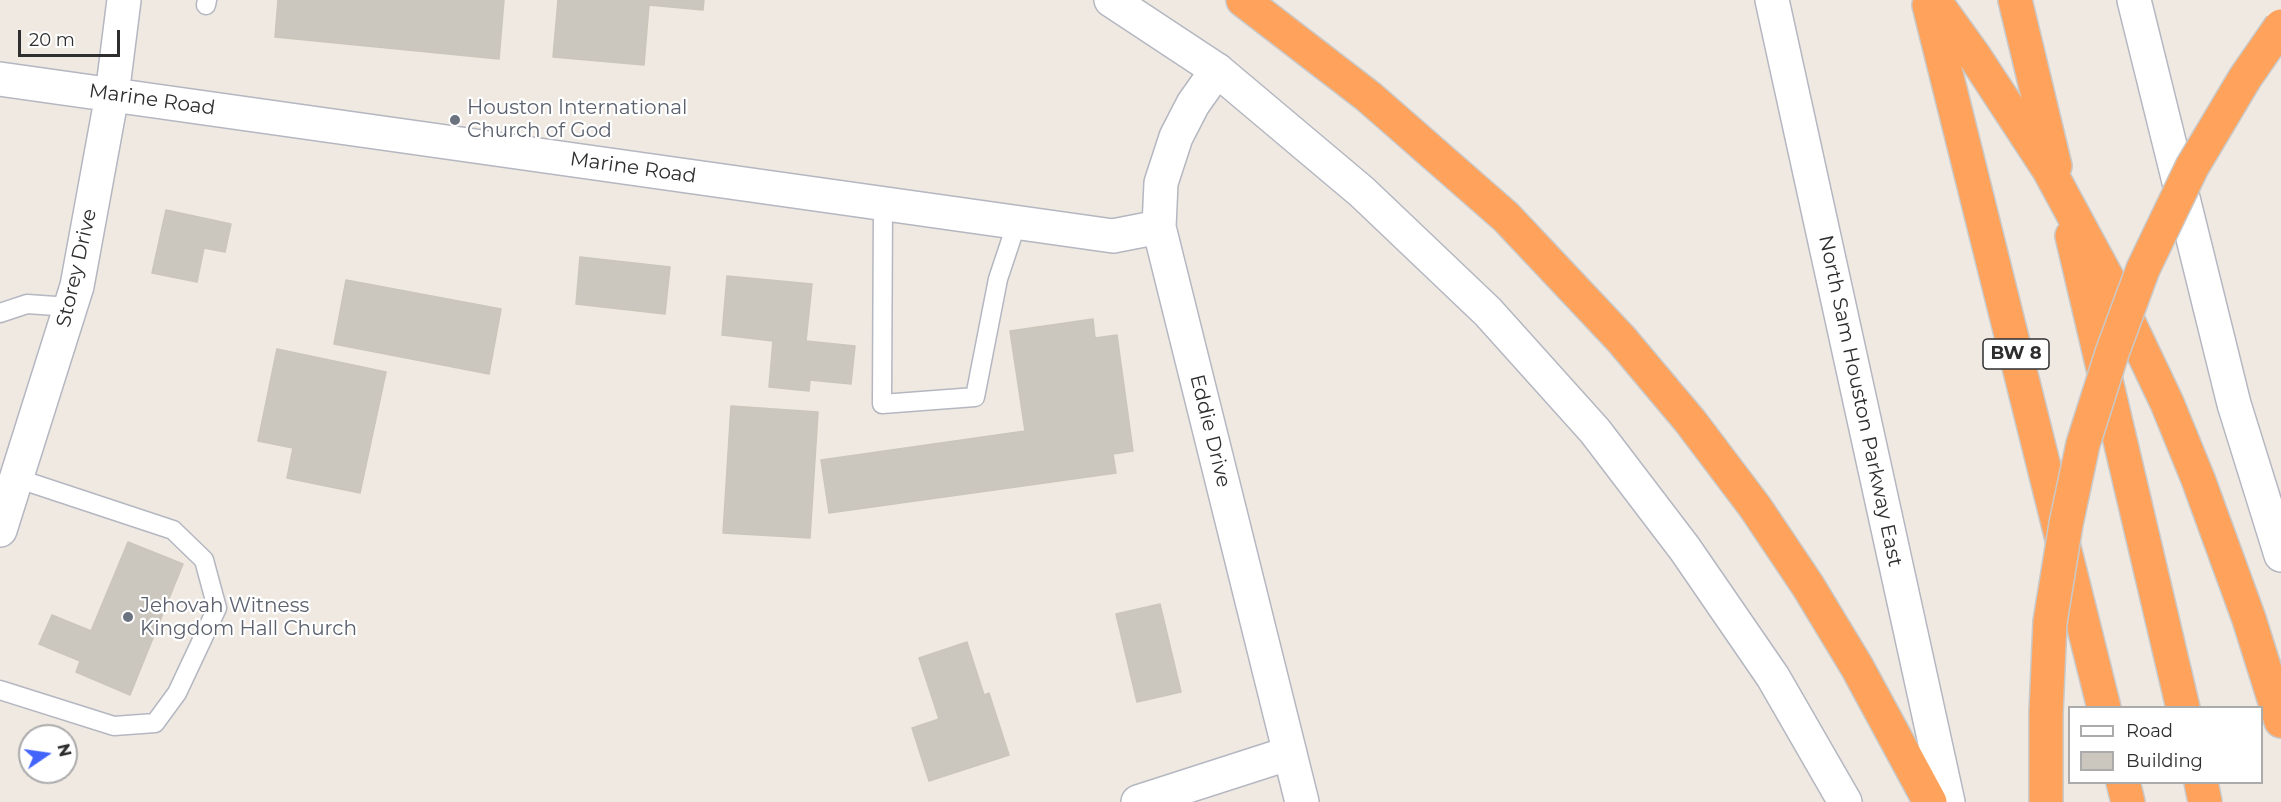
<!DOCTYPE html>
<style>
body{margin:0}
#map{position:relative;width:2281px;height:802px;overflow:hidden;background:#efe9e1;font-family:Montserrat,sans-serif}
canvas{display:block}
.legend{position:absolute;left:2068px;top:706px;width:195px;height:78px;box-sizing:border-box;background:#fff;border:2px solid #ababab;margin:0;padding:8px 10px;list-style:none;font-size:18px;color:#2e2e2e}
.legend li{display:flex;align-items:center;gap:12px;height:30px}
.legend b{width:30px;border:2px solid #ababab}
.north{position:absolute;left:18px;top:724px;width:60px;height:60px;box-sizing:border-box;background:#fff;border:2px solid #ababab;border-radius:50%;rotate:77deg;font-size:16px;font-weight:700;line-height:24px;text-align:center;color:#2e2e2e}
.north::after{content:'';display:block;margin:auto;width:21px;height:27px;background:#4264fb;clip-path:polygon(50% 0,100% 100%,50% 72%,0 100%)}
.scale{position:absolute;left:18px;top:30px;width:102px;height:27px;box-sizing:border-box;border:3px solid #2e2e2e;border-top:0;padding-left:8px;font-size:18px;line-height:21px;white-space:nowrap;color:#2e2e2e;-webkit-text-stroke:4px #fff;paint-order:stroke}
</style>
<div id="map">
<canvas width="2281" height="802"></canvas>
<ul class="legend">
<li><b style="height:8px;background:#fff"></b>Road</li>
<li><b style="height:16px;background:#cbc7bf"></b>Building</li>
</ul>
<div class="north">N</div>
<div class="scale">20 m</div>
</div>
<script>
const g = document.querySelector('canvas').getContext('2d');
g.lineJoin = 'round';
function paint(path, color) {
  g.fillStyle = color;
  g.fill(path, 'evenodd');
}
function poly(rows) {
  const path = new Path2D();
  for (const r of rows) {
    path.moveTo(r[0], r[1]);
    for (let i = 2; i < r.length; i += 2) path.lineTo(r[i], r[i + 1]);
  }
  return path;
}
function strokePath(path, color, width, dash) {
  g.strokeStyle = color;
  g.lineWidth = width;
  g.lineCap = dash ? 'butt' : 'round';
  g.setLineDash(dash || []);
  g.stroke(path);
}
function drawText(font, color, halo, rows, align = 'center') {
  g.font = font + ' Montserrat,sans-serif';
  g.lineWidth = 4.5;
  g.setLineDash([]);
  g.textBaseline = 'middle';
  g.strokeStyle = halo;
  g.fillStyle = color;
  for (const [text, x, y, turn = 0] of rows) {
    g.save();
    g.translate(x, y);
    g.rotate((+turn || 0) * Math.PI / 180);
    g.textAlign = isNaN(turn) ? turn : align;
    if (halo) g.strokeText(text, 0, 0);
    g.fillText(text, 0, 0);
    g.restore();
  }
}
const building = poly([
 [278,0,504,0,499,59,275,37,278,0],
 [558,0,704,0,703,10,649,5,644,65,553,57,558,0],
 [166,210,231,224,225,252,204,248,197,282,152,273,166,210],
 [580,257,670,267,665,314,576,304,580,257],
 [727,276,812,284,806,341,855,346,851,384,810,380,809,391,769,387,773,341,722,335,727,276],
 [346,280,501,309,489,374,334,344,346,280],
 [1093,319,1095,338,1117,335,1133,451,1113,454,1116,473,829,513,821,460,1025,431,1010,331,1093,319],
 [277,349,386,372,360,493,287,478,293,448,258,441,277,349],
 [731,406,818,412,810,538,723,533,731,406],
 [128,542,183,564,130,695,76,672,80,661,39,644,52,615,91,631,128,542],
 [1160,604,1181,692,1137,702,1116,614,1160,604],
 [967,642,984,695,989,693,1009,755,929,781,912,728,939,719,919,658,967,642]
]);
paint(building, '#cbc7bf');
strokePath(building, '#cbc5ba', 1.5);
const lane = poly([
 [206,5,207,0],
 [883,203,882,404,975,397,998,279,1017,222],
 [0,313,27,304,70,307],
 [0,690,114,726,155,723,177,693,217,608,204,560,173,530,16,478]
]);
const street = poly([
 [1217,70,1193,104,1176,137,1161,183,1159,227,1302,802],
 [0,79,1113,236,1159,227],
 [0,530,77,286,112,95,124,0],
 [1138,802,1290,753]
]);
const secondary = poly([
 [1111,0,1217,70,1362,192,1488,312,1595,431,1685,549,1773,677,1845,802],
 [1772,0,1948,802],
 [2134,0,2234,404,2281,555]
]);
const highway = poly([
 [1243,0,1369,97,1506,217,1621,339,1690,421,1755,507,1808,586,1857,667,1930,802],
 [1934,0,1975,57,2049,170,2110,283,2167,403,2198,479,2249,619,2281,721],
 [2015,0,2055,166],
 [1929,5,2104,708],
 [2072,236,2183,708],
 [2123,782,2128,802],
 [2201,782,2205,802]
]);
strokePath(lane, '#b4b7c1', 21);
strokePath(street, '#b4b7c1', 36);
strokePath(secondary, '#b4b7c1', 36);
strokePath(highway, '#c9c9c9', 36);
strokePath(lane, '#fff', 18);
strokePath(street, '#fff', 33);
strokePath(secondary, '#fff', 33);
strokePath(highway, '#ffa35c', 33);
const highwayBridge = poly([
 [2046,802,2046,713,2050,622,2066,524,2083,444,2112,353,2143,269,2192,167,2245,78,2281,26]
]);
strokePath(highwayBridge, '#c9c9c9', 36, []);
strokePath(highwayBridge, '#ffa35c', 33);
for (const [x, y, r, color] of [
 [455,120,6,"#6b7280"],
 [128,617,6,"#6b7280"]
]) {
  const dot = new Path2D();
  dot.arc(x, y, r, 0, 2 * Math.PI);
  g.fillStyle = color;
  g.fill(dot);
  strokePath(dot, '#fff', 2);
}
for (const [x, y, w] of [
 [2016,354,66]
]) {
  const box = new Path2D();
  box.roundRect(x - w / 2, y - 15, w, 30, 4.5);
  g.fillStyle = '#fff';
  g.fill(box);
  strokePath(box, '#2e2e2e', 1.5);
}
drawText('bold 18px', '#2e2e2e', null, [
 ["BW 8",2016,354]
]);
drawText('20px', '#2e2e2e', '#fff', [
 ["Marine Road",152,100,8],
 ["Marine Road",633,168,8],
 ["Storey Drive",77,268,-77],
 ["North Sam Houston Parkway East",1860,401,78],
 ["Eddie Drive",1210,431,76]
]);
drawText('20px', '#5b616d', '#fff', [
 ["Houston International",467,108],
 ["Church of God",467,131],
 ["Jehovah Witness",140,606],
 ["Kingdom Hall Church",140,629]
], 'left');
</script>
